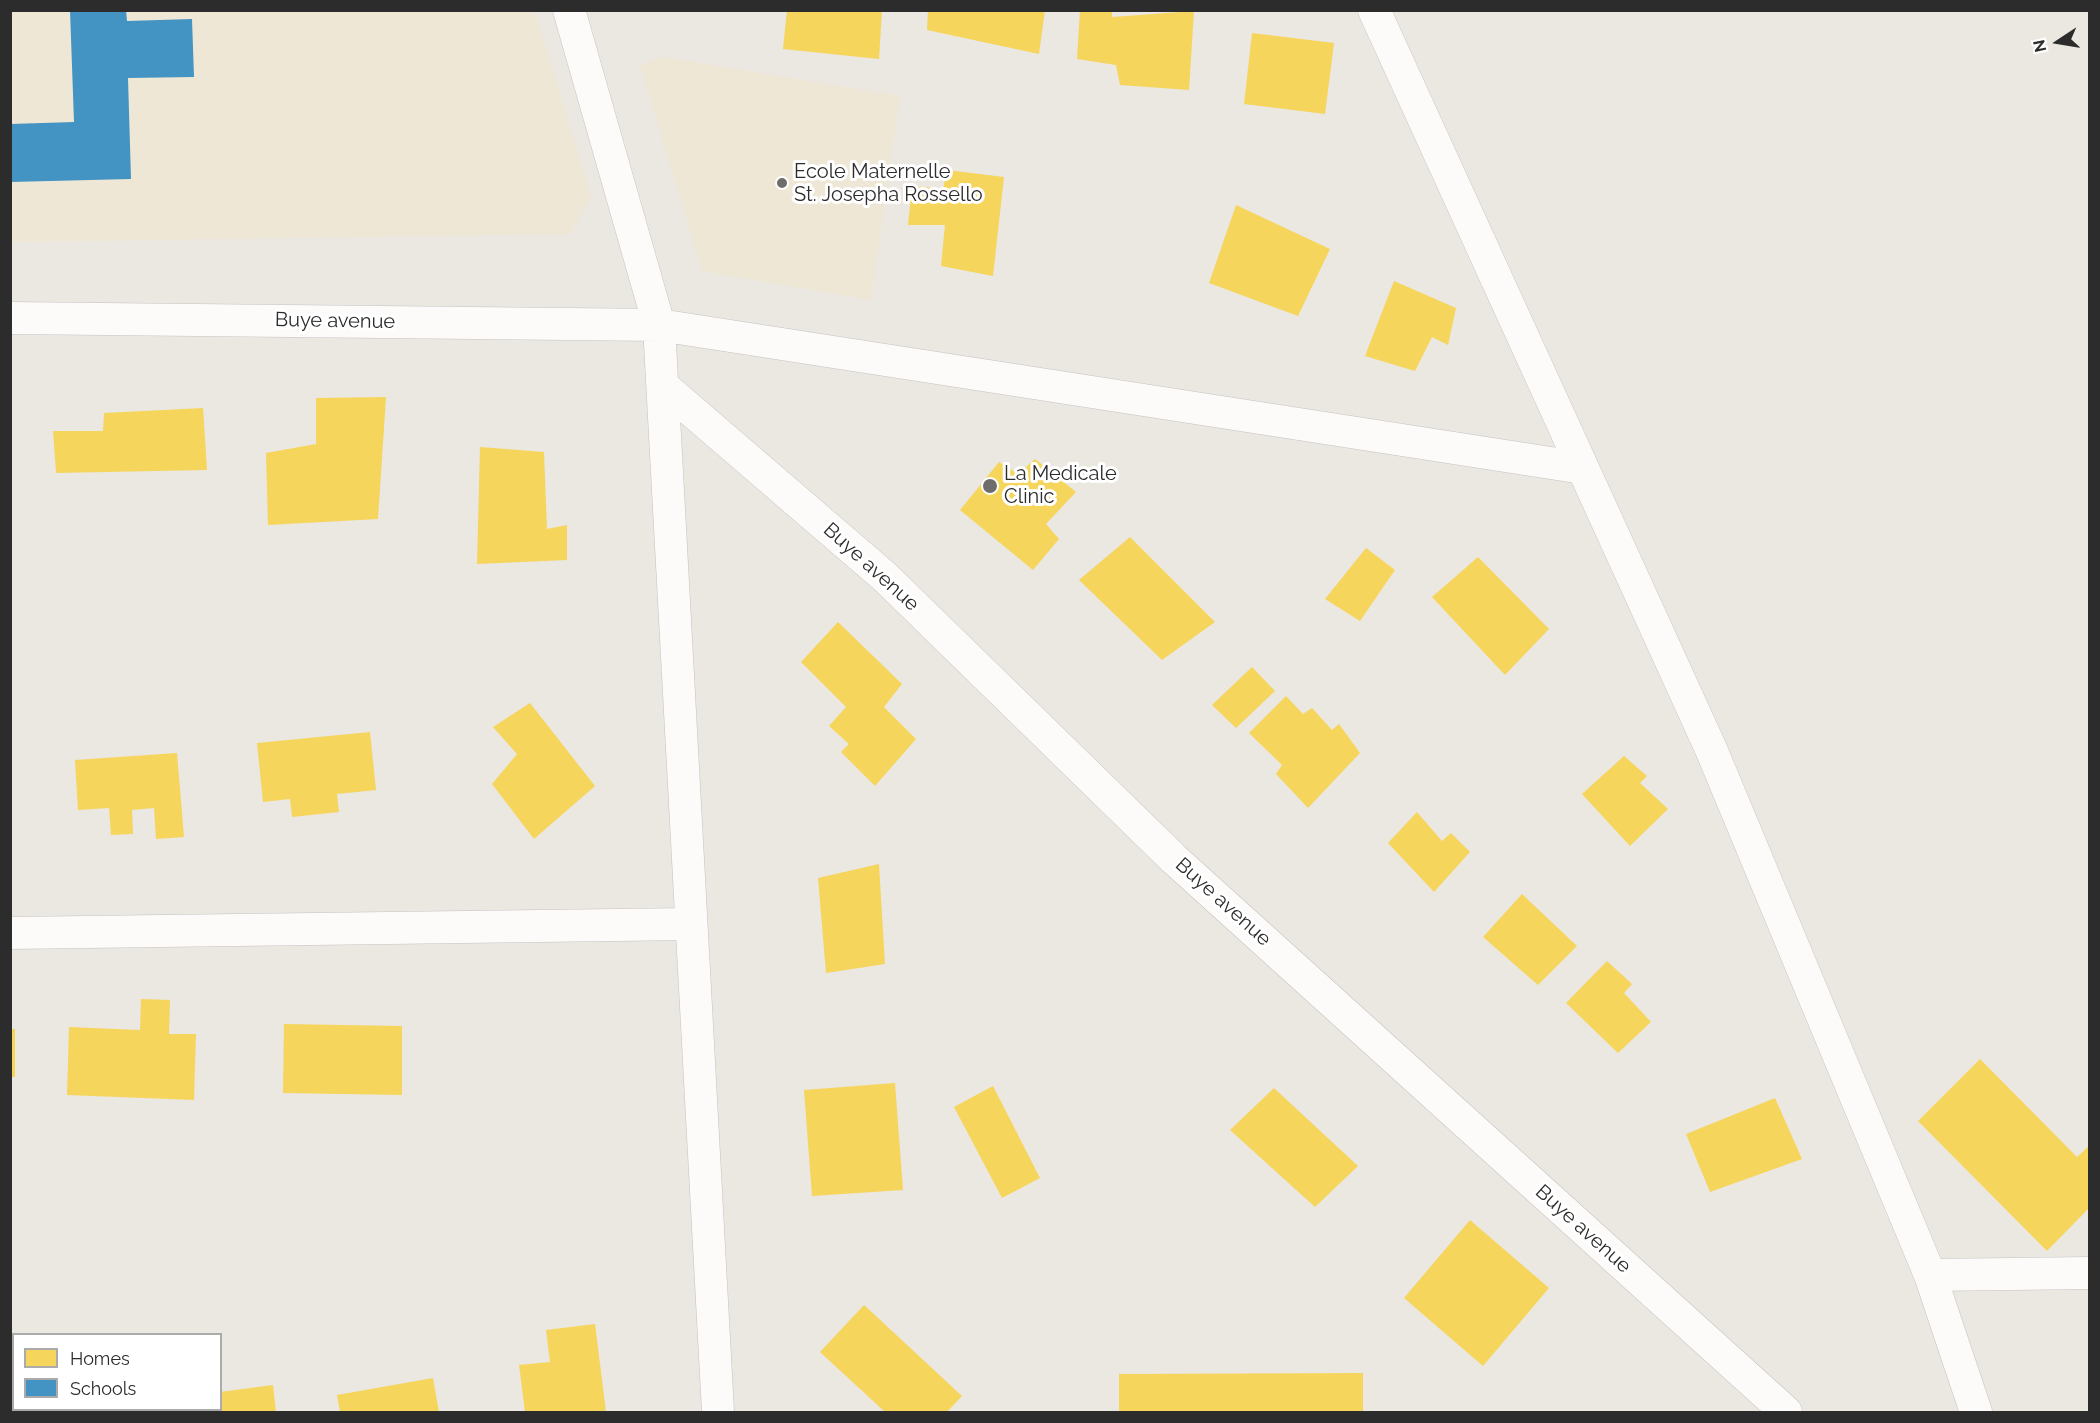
<!DOCTYPE html>
<style>
body{margin:0}
#map{position:relative;width:2100px;height:1423px;overflow:hidden;background:#ebe7e1;font-family:Raleway,sans-serif}
canvas{display:block}
.frame{position:absolute;inset:0;border:12px solid #2c2c2c;pointer-events:none}
.legend{position:absolute;left:12px;top:1333px;width:210px;height:78px;box-sizing:border-box;background:#fff;border:2px solid #ababab;margin:0;padding:8px 10px;list-style:none;font-size:18px;color:#2c2c2c}
.legend li{display:flex;align-items:center;gap:12px;height:30px}
.legend b{width:30px;border:2px solid #ababab}
.north{position:absolute;left:2028px;top:12px;width:60px;height:60px;-webkit-text-stroke:4px #fff;paint-order:stroke;rotate:258deg;font-size:16px;font-weight:700;line-height:24px;text-align:center;color:#2c2c2c}
.north::after{content:'';display:block;margin:auto;width:21px;height:27px;background:#2c2c2c;clip-path:polygon(50% 0,100% 100%,50% 72%,0 100%)}
</style>
<div id="map">
<canvas width="2100" height="1423"></canvas>
<div class="frame"></div>
<ul class="legend">
<li><b style="height:16px;background:#f6d55c"></b>Homes</li>
<li><b style="height:16px;background:#4393c3"></b>Schools</li>
</ul>
<div class="north">N</div>
</div>
<script>
const g = document.querySelector('canvas').getContext('2d');
g.lineJoin = 'round';
function paint(path, color) {
  g.fillStyle = color;
  g.fill(path, 'evenodd');
}
function poly(rows) {
  const path = new Path2D();
  for (const r of rows) {
    path.moveTo(r[0], r[1]);
    for (let i = 2; i < r.length; i += 2) path.lineTo(r[i], r[i + 1]);
  }
  return path;
}
function strokePath(path, color, width, dash) {
  g.strokeStyle = color;
  g.lineWidth = width;
  g.lineCap = dash ? 'butt' : 'round';
  g.setLineDash(dash || []);
  g.stroke(path);
}
function drawText(font, color, halo, rows, align = 'center') {
  g.font = font + ' Raleway,sans-serif';
  g.lineWidth = 6;
  g.setLineDash([]);
  g.textBaseline = 'middle';
  g.strokeStyle = halo;
  g.fillStyle = color;
  for (const [text, x, y, turn = 0] of rows) {
    g.save();
    g.translate(x, y);
    g.rotate((+turn || 0) * Math.PI / 180);
    g.textAlign = isNaN(turn) ? turn : align;
    if (halo) g.strokeText(text, 0, 0);
    g.fillText(text, 0, 0);
    g.restore();
  }
}
paint(poly([
 [10,11,535,11,591,197,570,234,11,242],
 [664,57,900,96,871,300,702,271,640,65]
]), '#efe7d5');
paint(poly([
 [787,10,882,10,879,59,783,49],
 [928,10,1045,10,1039,54,927,30],
 [1080,10,1112,10,1112,17,1194,11,1189,90,1120,85,1116,65,1077,59],
 [1252,33,1334,43,1325,114,1244,104],
 [947,170,1004,177,993,276,941,266,945,225,908,225,912,186,943,189],
 [1236,205,1330,249,1298,316,1209,283],
 [1394,281,1456,308,1448,345,1432,337,1415,371,1365,356],
 [386,397,378,519,268,525,266,453,316,444,316,398],
 [203,408,207,470,56,473,53,431,103,431,104,413],
 [480,447,544,452,547,529,567,525,567,560,477,564],
 [1035,459,1076,492,1046,524,1059,539,1033,570,960,510,999,462,1018,474],
 [1130,537,1215,622,1162,660,1079,580],
 [1366,548,1395,570,1360,621,1325,599],
 [1478,557,1549,629,1505,675,1432,597],
 [838,622,902,684,884,707,916,739,875,786,841,752,849,744,829,726,846,707,801,662],
 [1252,667,1275,691,1236,728,1212,705],
 [1286,696,1303,714,1312,708,1332,730,1339,724,1360,753,1308,808,1276,774,1282,765,1249,733],
 [530,703,595,786,534,839,492,784,517,754,493,727],
 [370,732,376,790,337,794,339,812,292,817,290,799,263,802,257,743],
 [177,753,184,837,156,839,154,808,132,810,133,834,111,835,109,808,78,810,75,760],
 [1624,756,1647,776,1640,783,1668,809,1630,846,1582,794],
 [1417,812,1442,841,1451,833,1470,852,1434,892,1388,843],
 [879,864,885,964,826,973,818,878],
 [1522,894,1577,946,1538,985,1483,937],
 [1607,961,1632,984,1624,993,1651,1022,1618,1053,1566,1003],
 [141,999,170,1000,169,1034,196,1034,194,1100,67,1095,69,1027,140,1030],
 [284,1024,402,1026,402,1095,283,1093],
 [10,1029,15,1029,15,1077,10,1077],
 [1980,1059,2077,1157,2090,1145,2090,1207,2047,1251,1918,1121],
 [895,1083,903,1190,812,1196,804,1090],
 [993,1086,1040,1178,1002,1198,954,1107],
 [1274,1088,1358,1166,1315,1207,1230,1130],
 [1775,1098,1802,1159,1710,1192,1686,1134],
 [1470,1220,1549,1288,1483,1366,1404,1298],
 [864,1305,962,1396,947,1412,885,1412,820,1352],
 [595,1324,606,1412,525,1412,519,1365,550,1362,546,1330],
 [1363,1373,1363,1412,1119,1412,1119,1374],
 [433,1378,439,1412,340,1412,337,1395],
 [273,1385,276,1412,171,1412,171,1410,220,1410,220,1392],
 [10,1409,115,1410,115,1412,10,1412]
]), '#f6d55c');
paint(poly([
 [70,10,126,10,127,21,192,19,194,77,128,78,131,179,10,182,10,124,74,122]
]), '#4393c3');
const street = poly([
 [569,10,659,325,718,1412],
 [1374,10,1711,749,1930,1275,1976,1412],
 [10,318,659,325,1583,468],
 [664,387,885,577,1174,859,1786,1412],
 [10,933,691,924],
 [1930,1275,2090,1273]
]);
strokePath(street, '#c4c3c3', 33);
strokePath(street, '#fcfbfa', 32);
for (const [x, y, r, color] of [
 [782,183,6,"#6f6d6b"],
 [990,486,8,"#6f6d6b"]
]) {
  const dot = new Path2D();
  dot.arc(x, y, r, 0, 2 * Math.PI);
  g.fillStyle = color;
  g.fill(dot);
  strokePath(dot, '#fff', 2);
}
drawText('20px', '#2c2c2c', '#fff', [
 ["Ecole Maternelle",794,172],
 ["St. Josepha Rossello",794,195],
 ["La Medicale",1004,474],
 ["Clinic",1004,497]
], 'left');
drawText('20px', '#2c2c2c', '#fff', [
 ["Buye avenue",335,321,1],
 ["Buye avenue",871,567,42],
 ["Buye avenue",1223,902,42],
 ["Buye avenue",1583,1229,42]
]);
</script>
